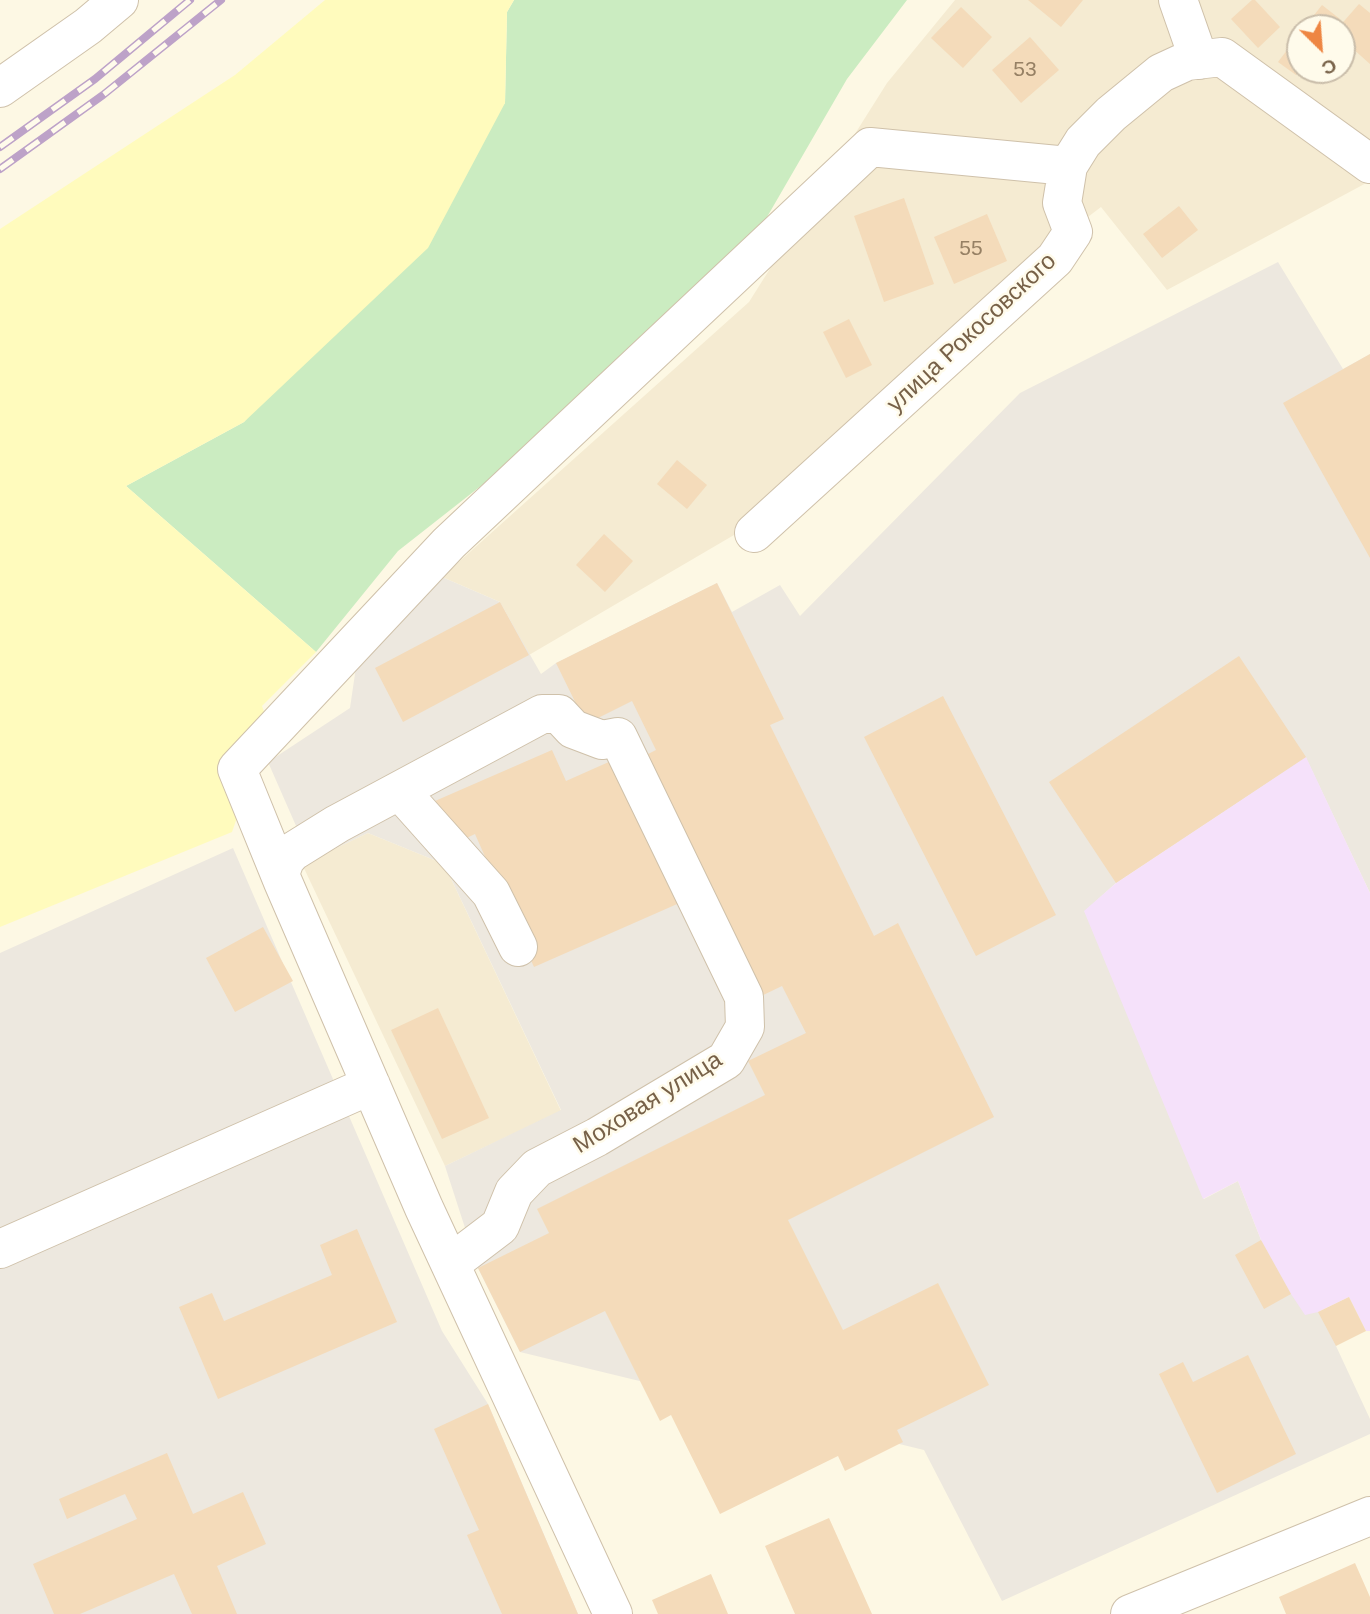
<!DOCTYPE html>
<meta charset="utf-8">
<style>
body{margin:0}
#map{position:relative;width:1370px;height:1614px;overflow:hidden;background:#fdf8e4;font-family:Arial,sans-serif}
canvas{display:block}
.north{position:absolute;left:1286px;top:14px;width:70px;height:70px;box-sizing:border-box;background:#fffbeb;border:2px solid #c9bdaa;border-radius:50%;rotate:155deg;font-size:19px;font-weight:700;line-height:28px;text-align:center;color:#776148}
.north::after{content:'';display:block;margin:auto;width:24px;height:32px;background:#ee8643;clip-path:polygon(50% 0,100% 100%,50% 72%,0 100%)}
</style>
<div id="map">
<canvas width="1370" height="1614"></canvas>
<div class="north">С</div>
</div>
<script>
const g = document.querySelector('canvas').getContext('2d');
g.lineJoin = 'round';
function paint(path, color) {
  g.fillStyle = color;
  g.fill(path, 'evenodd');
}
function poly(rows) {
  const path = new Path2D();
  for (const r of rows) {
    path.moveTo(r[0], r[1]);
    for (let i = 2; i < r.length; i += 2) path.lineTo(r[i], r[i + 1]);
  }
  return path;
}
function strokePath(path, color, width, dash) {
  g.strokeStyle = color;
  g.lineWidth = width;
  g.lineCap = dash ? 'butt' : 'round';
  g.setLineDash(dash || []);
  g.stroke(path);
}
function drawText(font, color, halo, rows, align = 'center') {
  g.font = font + ' Arial,sans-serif';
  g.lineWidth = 5;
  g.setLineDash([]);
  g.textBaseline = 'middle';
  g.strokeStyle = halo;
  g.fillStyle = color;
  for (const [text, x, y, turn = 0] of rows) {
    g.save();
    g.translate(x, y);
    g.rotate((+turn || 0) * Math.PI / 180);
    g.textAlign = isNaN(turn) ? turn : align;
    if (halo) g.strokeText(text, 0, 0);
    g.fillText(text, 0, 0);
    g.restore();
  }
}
paint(poly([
 [955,0,1370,0,1370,181,1167,290,1101,207,1020,269,734,535,529,655,500,602,442,577,749,302,887,83],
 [1300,28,1342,28,1342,70,1300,70],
 [368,833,444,864,561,1111,445,1166,302,864]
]), '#f5ebd2');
paint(poly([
 [1278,262,1343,369,1370,354,1370,893,1306,758,1116,883,1085,911,1204,1199,1238,1181,1261,1240,1319,1312,1349,1297,1336,1346,1370,1419,1370,1434,1002,1601,924,1450,520,1352,478,1268,445,1166,561,1110,444,864,368,833,311,860,268,762,350,708,363,619,442,577,500,602,541,674,556,663,717,583,732,612,780,585,800,616,1020,393],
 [233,848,442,1331,488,1404,578,1614,0,1614,0,953]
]), '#ede8df');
paint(poly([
 [1306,757,1370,893,1370,1331,1366,1331,1349,1297,1318,1312,1305,1315,1291,1294,1261,1240,1238,1181,1203,1199,1084,911,1116,883]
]), '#f5e1fa');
paint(poly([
 [514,0,907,0,847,79,727,286,547,434,398,551,316,652,126,486,244,422,505,103,507,12]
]), '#cbecc1');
paint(poly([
 [325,0,514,0,507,12,505,103,428,248,244,422,126,486,316,652,262,706,269,726,232,832,0,927,0,229,235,75]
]), '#fffbbd');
paint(poly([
 [1028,0,1083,0,1061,27],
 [1252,0,1255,0,1280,27,1258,48,1231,19],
 [1359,4,1370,13,1370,64,1342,39,1342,28,1338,28],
 [1322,5,1340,19,1332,28,1304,28],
 [961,7,992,37,963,68,931,38],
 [1300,33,1300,70,1296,75,1278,62],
 [1030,37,1059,70,1021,103,992,70],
 [904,198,934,284,884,302,854,216],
 [1179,206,1198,230,1162,258,1143,234],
 [987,214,1007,261,954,284,934,237],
 [849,319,872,365,846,378,823,332],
 [1370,354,1370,558,1283,403],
 [677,460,707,485,687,509,657,484],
 [604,534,633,561,605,592,576,565],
 [717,583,784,719,770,725,874,936,898,923,994,1117,788,1220,843,1330,938,1283,989,1385,897,1430,903,1442,845,1471,838,1456,720,1514,671,1415,660,1421,605,1311,520,1352,478,1268,549,1233,537,1209,765,1095,748,1061,806,1033,782,986,755,999,636,760,656,750,632,701,586,724,556,663],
 [500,602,529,655,403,722,375,668],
 [1239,656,1306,757,1116,883,1049,782],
 [943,696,1056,915,976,956,864,737],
 [552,750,566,781,620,757,684,901,534,967,475,834,454,844,435,801],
 [263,927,293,981,235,1012,206,958],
 [438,1008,489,1118,442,1139,391,1030],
 [357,1229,397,1322,218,1399,179,1307,212,1293,224,1321,332,1275,320,1245],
 [1261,1240,1291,1294,1264,1309,1235,1255],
 [1349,1297,1366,1331,1336,1346,1318,1312],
 [1248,1355,1296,1454,1217,1493,1159,1374,1183,1362,1193,1382],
 [488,1404,532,1507,578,1614,502,1614,467,1535,479,1530,434,1429],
 [167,1453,193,1514,243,1492,266,1544,217,1566,237,1614,192,1614,174,1574,80,1614,54,1614,33,1564,137,1519,125,1494,67,1519,59,1499],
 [829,1518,872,1614,795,1614,765,1546],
 [1355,1563,1370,1597,1370,1614,1286,1614,1279,1597],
 [711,1574,728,1614,658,1614,652,1600]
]), '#f4dbba');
const minor = poly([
 [1178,0,1199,60],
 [0,88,88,26,119,0],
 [754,533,1055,259,1073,232,1062,203,1068,166,1083,142,1111,114,1161,73,1187,61,1222,57,1370,164],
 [400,791,491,893,518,947],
 [280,874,285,860,292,852,337,824,542,714,559,714,573,729,602,740,618,737,744,997,745,1027,726,1060,597,1137,537,1168,514,1192,500,1226,450,1264],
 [0,1249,371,1085],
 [613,1614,424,1208,283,882,237,769,449,543,870,147,1068,166],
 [1130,1614,1370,1516]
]);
strokePath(minor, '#cfc1aa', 40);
strokePath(minor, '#fff', 38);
const rail = poly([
 [0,147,95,79,190,0],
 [0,169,103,95,221,0]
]);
strokePath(rail, '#bda2c8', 8);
strokePath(rail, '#fffbeb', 5, [16]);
drawText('21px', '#968064', null, [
 ["53",1025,70],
 ["55",971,249]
]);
drawText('24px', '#776148', '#fffbeb', [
 ["улица Рокосовского",972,333,-43],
 ["Моховая улица",648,1103,-32]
]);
</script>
